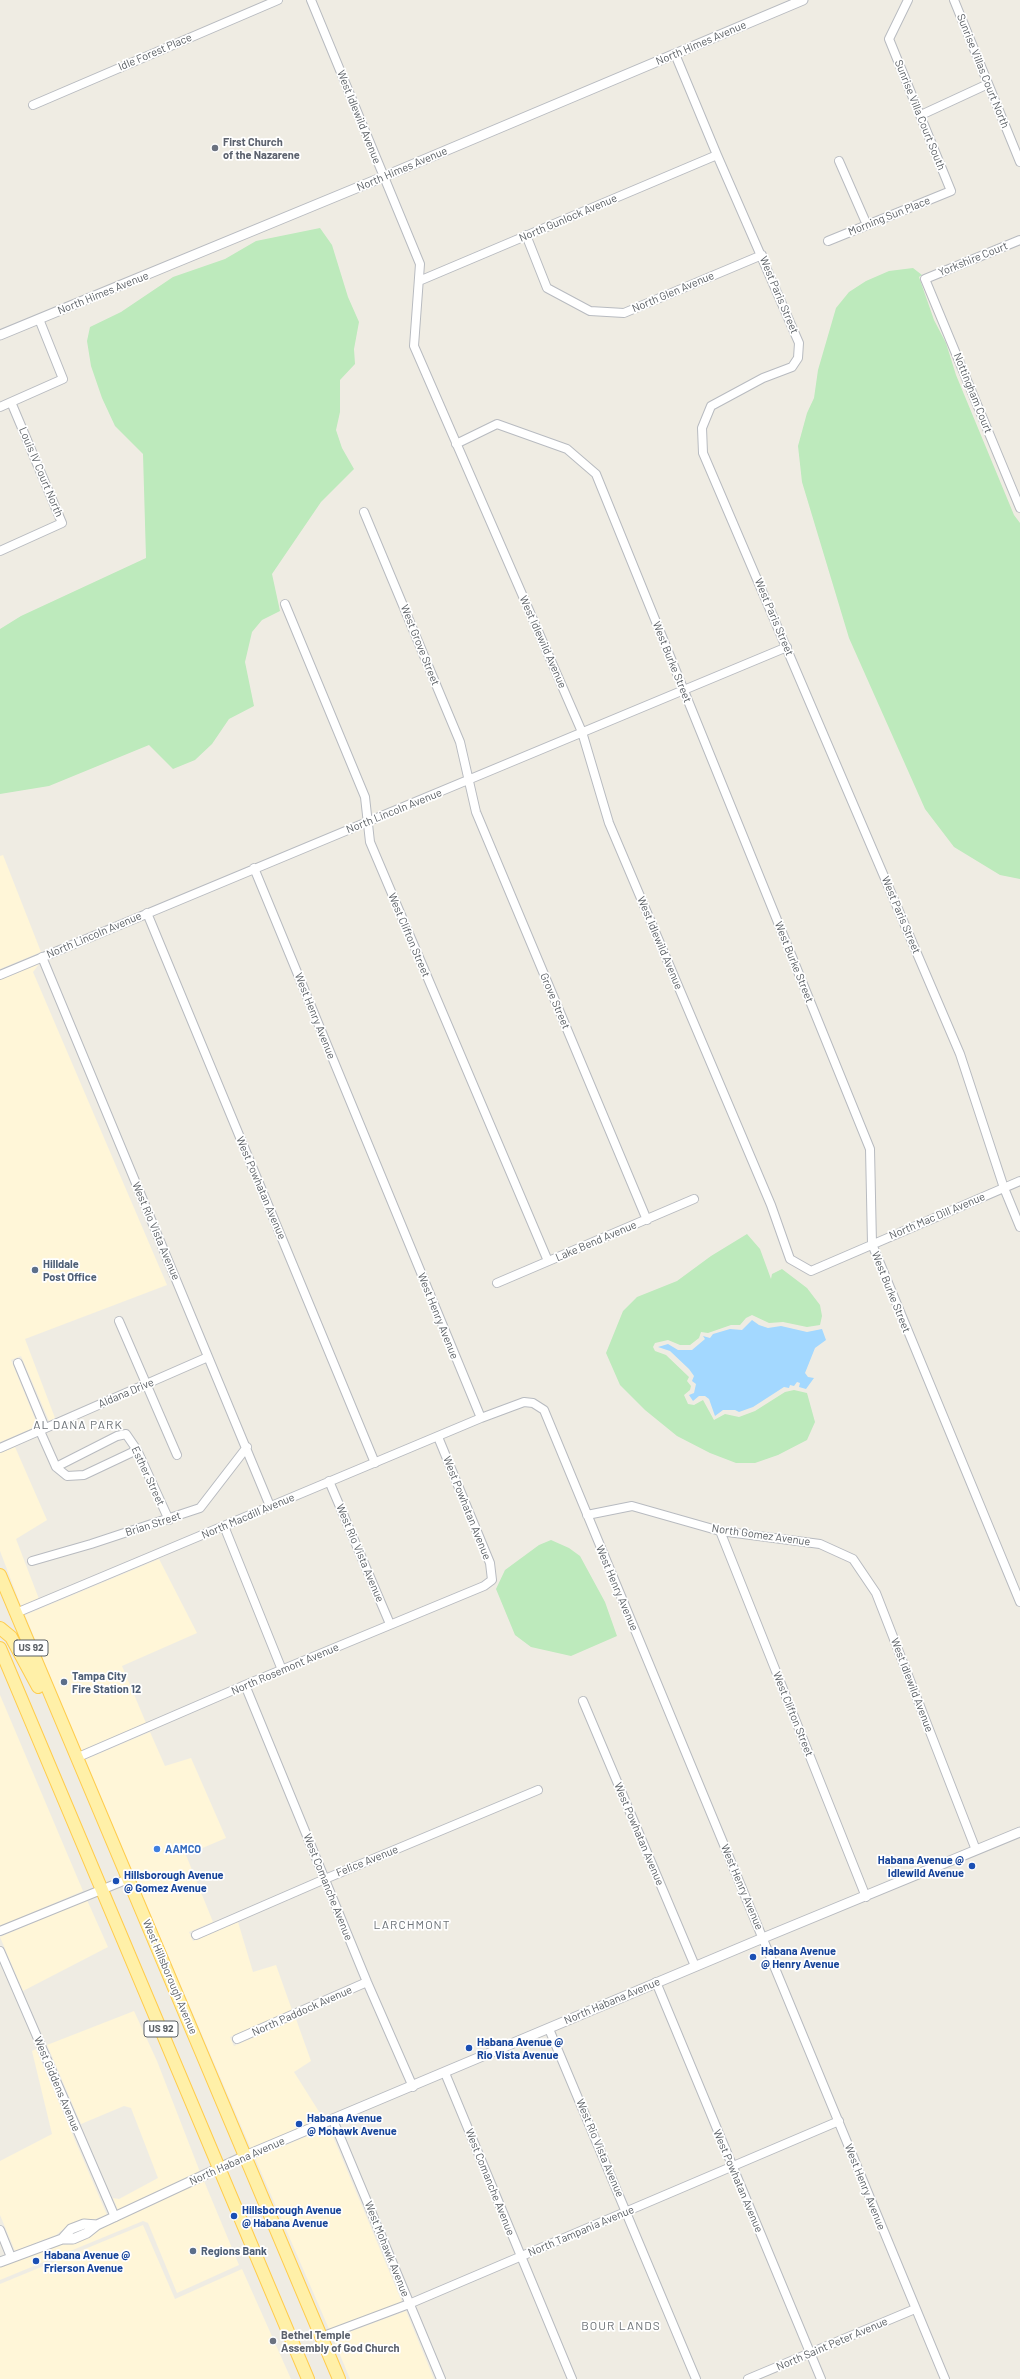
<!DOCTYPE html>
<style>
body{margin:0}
canvas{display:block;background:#efece3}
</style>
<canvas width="1020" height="2379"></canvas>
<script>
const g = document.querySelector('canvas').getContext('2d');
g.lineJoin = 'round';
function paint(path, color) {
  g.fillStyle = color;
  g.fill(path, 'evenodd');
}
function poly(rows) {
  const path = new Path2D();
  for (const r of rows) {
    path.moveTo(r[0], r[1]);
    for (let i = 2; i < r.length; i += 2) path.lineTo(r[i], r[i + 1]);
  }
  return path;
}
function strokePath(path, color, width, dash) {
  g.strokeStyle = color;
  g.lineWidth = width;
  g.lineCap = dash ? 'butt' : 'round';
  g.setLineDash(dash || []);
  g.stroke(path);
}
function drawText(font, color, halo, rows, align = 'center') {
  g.font = font + ' Barlow,sans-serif';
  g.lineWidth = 3.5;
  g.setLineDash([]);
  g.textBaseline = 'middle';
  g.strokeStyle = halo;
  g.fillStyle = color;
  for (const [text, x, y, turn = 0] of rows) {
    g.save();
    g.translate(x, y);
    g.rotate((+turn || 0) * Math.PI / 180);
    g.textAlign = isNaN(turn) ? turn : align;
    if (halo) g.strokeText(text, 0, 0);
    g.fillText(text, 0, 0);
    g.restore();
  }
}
paint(poly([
 [3,855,41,952,0,969,0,856],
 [39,964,33,972,167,1285,25,1339,55,1418,49,1421,21,1356,11,1360,38,1426,0,1442,0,980],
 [15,1447,47,1520,16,1539,39,1599,21,1606,0,1551,0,1453],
 [159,1559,197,1633,122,1666,146,1723,80,1751,25,1615],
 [0,1695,83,1891,0,1926],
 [150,1732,165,1766,191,1758,226,1838,186,1855,213,1922,189,1932,193,1941,238,1922,253,1972,276,1965,292,2010,230,2037,234,2046,296,2019,311,2061,294,2072,323,2118,251,2149,84,1760],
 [87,1900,108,1947,23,1991,0,1937],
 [134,2011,157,2061,200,2172,118,2210,113,2198,119,2199,158,2178,131,2108,124,2106,81,2124,47,2045],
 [36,2049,107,2215,95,2219,82,2219,69,2225,56,2235,15,2251,0,2215,0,2161,52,2134,32,2051],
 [329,2127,402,2302,329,2329,255,2158],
 [204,2181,239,2265,177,2293,148,2223,143,2221,0,2280,0,2267,60,2245,75,2244,89,2238,102,2228],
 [143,2225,175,2299,242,2269,291,2379,0,2379,0,2284],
 [406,2311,434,2379,350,2379,333,2338]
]), '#fff6d8');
paint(poly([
 [320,228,332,245,348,297,359,322,354,349,355,364,340,380,340,412,336,430,342,448,354,469,321,502,272,574,280,611,262,620,252,632,245,662,254,706,229,719,212,744,195,760,173,769,149,745,49,786,0,794,0,629,21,616,146,558,143,454,115,426,102,398,91,366,87,341,90,327,121,312,173,277,225,259,256,241],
 [913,268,922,275,919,277,934,320,946,343,956,375,1014,515,1020,523,1020,879,1000,875,954,847,925,809,849,638,802,482,798,446,807,413,814,398,818,370,836,308,849,292,866,281,889,271],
 [747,1234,760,1249,771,1279,772,1274,782,1269,807,1288,820,1305,822,1316,820,1325,807,1327,783,1322,769,1323,752,1315,746,1318,740,1325,731,1325,708,1333,701,1332,699,1338,690,1345,680,1345,668,1340,655,1343,653,1347,655,1351,666,1355,689,1377,687,1381,691,1386,690,1390,684,1395,688,1404,694,1405,703,1400,714,1420,725,1414,739,1417,755,1411,785,1392,794,1390,807,1393,815,1422,807,1440,778,1455,755,1463,736,1463,710,1453,677,1436,645,1410,620,1385,606,1353,623,1311,637,1297,677,1281,711,1256],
 [551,1540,569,1548,580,1556,605,1602,617,1636,571,1656,531,1647,515,1635,496,1589,505,1570,539,1545]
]), '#bdeabc');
paint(poly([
 [752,1320,759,1325,768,1328,781,1326,807,1332,822,1329,826,1340,815,1348,805,1373,808,1377,814,1378,806,1389,799,1387,800,1383,797,1382,794,1386,790,1385,789,1388,784,1387,753,1407,739,1412,735,1410,723,1410,715,1416,709,1399,705,1396,699,1396,693,1401,689,1395,694,1393,696,1384,692,1381,694,1376,689,1369,670,1351,658,1347,668,1344,678,1350,692,1350,705,1339,703,1336,710,1338,713,1334,730,1329,742,1330]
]), '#a3d8ff');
const minor = poly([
 [311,0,420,264,414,346,582,732,609,823,771,1205,790,1259,811,1271,1020,1181],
 [954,0,1020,162],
 [675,54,717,155,799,343,798,358,792,367,763,378,711,406,702,428,703,453,960,1054,1004,1188,1020,1227],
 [33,105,278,0],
 [921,115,988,84],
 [839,161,867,225],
 [526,235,547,288,590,311,624,313,762,255],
 [1020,240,925,279,1020,508],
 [828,241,951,191,889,39,908,0],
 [419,281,717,155],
 [0,407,63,379,39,319],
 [456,444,497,424,567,449,596,474,870,1149,872,1244,1020,1602],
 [364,512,460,742,476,812,647,1220],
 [0,551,62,523,11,402],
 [285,604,365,797,370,842,548,1261],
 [254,868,481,1418],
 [147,913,375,1463],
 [42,957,270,1506],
 [0,975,787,647],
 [497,1283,694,1199],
 [119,1321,177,1455],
 [18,1363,45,1428],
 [40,1431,56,1467,67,1476,84,1475,137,1450],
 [0,1448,208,1357],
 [56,1467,117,1436,126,1434,137,1450,169,1520],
 [329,1481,390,1624],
 [587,1515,632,1506,720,1531,820,1544,853,1559,876,1593,976,1850],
 [224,1526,282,1670],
 [720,1531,866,1897],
 [32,1561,91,1544,200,1508,247,1447],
 [16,1613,481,1418,524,1402,533,1403,544,1410,945,2379],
 [245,1685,367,1982,413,2087],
 [583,1701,695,1966],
 [76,1758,245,1685,484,1586,492,1580,490,1563,438,1437],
 [0,1931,128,1879],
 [196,1935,325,1879,538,1790],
 [0,1951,115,2217],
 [656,1982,821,2379],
 [549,2029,696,2379],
 [237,2039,367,1982],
 [445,2073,572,2379],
 [333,2120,441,2379],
 [0,2230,11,2257],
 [321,2337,409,2304,839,2121],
 [748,2379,915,2309]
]);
const tertiary = poly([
 [0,335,383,177,803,0],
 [62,2239,71,2229,84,2224,97,2225],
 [0,2262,62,2239,73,2239,87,2233,97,2225,245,2156,763,1938,1020,1832]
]);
const primary = poly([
 [0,1575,339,2379],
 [0,1628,11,1637,38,1687],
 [0,1648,308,2379]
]);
strokePath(minor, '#b8bbc0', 10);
strokePath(tertiary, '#b8bbc0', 11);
strokePath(primary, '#ffcc4c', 14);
strokePath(minor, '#fff', 8);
strokePath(tertiary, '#fff', 9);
strokePath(primary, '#fff0a8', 12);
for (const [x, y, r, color] of [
 [215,148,4,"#6b7280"],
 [35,1270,4,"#5c6f8a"],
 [64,1682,4,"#5c6f8a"],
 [157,1849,4,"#3f7fe0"],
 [972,1866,4,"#1a4fb4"],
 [116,1881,4,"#1a4fb4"],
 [753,1957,4,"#1a4fb4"],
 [469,2048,4,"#1a4fb4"],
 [299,2124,4,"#1a4fb4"],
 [234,2216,4,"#1a4fb4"],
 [193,2251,4,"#5c6f8a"],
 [36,2261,4,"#1a4fb4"],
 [273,2341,4,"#6b7280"]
]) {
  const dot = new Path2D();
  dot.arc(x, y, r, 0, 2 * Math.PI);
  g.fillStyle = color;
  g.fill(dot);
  strokePath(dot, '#fff', 1.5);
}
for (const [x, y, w] of [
 [31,1648,34],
 [161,2029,34]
]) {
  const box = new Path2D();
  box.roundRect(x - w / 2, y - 8, w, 16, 3);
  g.fillStyle = '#fff';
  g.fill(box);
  strokePath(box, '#5b6065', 1);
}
drawText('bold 10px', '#5b6065', null, [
 ["US 92",31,1648],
 ["US 92",161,2029]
]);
drawText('11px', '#5b6065', '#fff', [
 ["North Himes Avenue",701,43,-23],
 ["Idle Forest Place",155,52,-23],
 ["Sunrise Villas Court North",983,71,68],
 ["Sunrise Villa Court South",920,115,68],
 ["West Idlewild Avenue",359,117,68],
 ["North Himes Avenue",402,169,-23],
 ["Morning Sun Place",889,216,-22],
 ["North Gunlock Avenue",568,218,-23],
 ["Yorkshire Court",973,259,-22],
 ["North Glen Avenue",673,292,-23],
 ["North Himes Avenue",103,293,-22],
 ["West Paris Street",779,295,67],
 ["Nottingham Court",973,393,68],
 ["Louis IV Court North",41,472,67],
 ["West Paris Street",774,617,67],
 ["West Idlewild Avenue",543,642,66],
 ["West Grove Street",420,645,68],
 ["West Burke Street",672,662,68],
 ["North Lincoln Avenue",394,811,-22],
 ["West Paris Street",901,915,67],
 ["North Lincoln Avenue",94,935,-23],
 ["West Clifton Street",409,935,67],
 ["West Idlewild Avenue",660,943,67],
 ["West Burke Street",794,962,68],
 ["Grove Street",555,1001,67],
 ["West Henry Avenue",315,1016,68],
 ["West Powhatan Avenue",261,1188,67],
 ["North Mac Dill Avenue",937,1216,-23],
 ["West Rio Vista Avenue",156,1231,67],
 ["Lake Bend Avenue",596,1241,-23],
 ["West Burke Street",891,1292,68],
 ["West Henry Avenue",438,1316,68],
 ["Aldana Drive",126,1393,-23],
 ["Esther Street",148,1476,65],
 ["West Powhatan Avenue",467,1508,68],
 ["North Macdill Avenue",248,1516,-23],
 ["Brian Street",153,1524,-18],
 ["North Gomez Avenue",761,1535,8],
 ["West Rio Vista Avenue",360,1553,67],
 ["West Henry Avenue",617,1588,67],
 ["North Rosemont Avenue",285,1669,-23],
 ["West Idlewild Avenue",912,1685,69],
 ["West Clifton Street",793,1714,68],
 ["West Powhatan Avenue",639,1834,67],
 ["Felice Avenue",367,1861,-22],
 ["West Comanche Avenue",328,1887,68],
 ["West Henry Avenue",742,1887,67],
 ["West Hillsborough Avenue",170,1977,67],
 ["North Habana Avenue",612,2001,-23],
 ["North Paddock Avenue",302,2011,-24],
 ["West Giddens Avenue",57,2084,67],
 ["West Rio Vista Avenue",600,2148,67],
 ["North Habana Avenue",237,2161,-24],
 ["West Powhatan Avenue",738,2181,67],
 ["West Comanche Avenue",490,2182,68],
 ["West Henry Avenue",865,2187,68],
 ["North Tampania Avenue",581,2231,-23],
 ["West Mohawk Avenue",387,2249,68],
 ["North Saint Peter Avenue",832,2344,-23]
]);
drawText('bold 11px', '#5b616d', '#fff', [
 ["First Church",223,142],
 ["of the Nazarene",223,155],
 ["Bethel Temple",281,2335],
 ["Assembly of God Church",281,2348]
], 'left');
drawText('bold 11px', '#4e5e75', '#fff', [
 ["Hilldale",43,1264],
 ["Post Office",43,1277],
 ["Tampa City",72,1676],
 ["Fire Station 12",72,1689],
 ["Regions Bank",201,2251]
], 'left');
drawText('bold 11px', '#366cbe', '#fff', [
 ["AAMCO",165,1849]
], 'left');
drawText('bold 11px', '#164399', '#fff', [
 ["Habana Avenue @",964,1860,"right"],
 ["Idlewild Avenue",964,1873,"right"],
 ["Hillsborough Avenue",124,1875],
 ["@ Gomez Avenue",124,1888],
 ["Habana Avenue",761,1951],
 ["@ Henry Avenue",761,1964],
 ["Habana Avenue @",477,2042],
 ["Rio Vista Avenue",477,2055],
 ["Habana Avenue",307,2118],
 ["@ Mohawk Avenue",307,2131],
 ["Hillsborough Avenue",242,2210],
 ["@ Habana Avenue",242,2223],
 ["Habana Avenue @",44,2255],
 ["Frierson Avenue",44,2268]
], 'left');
g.letterSpacing = '1px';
drawText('12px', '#6c7277', '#fff', [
 ["AL DANA PARK",78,1425],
 ["LARCHMONT",412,1925],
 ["BOUR LANDS",621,2326]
]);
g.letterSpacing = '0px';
</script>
